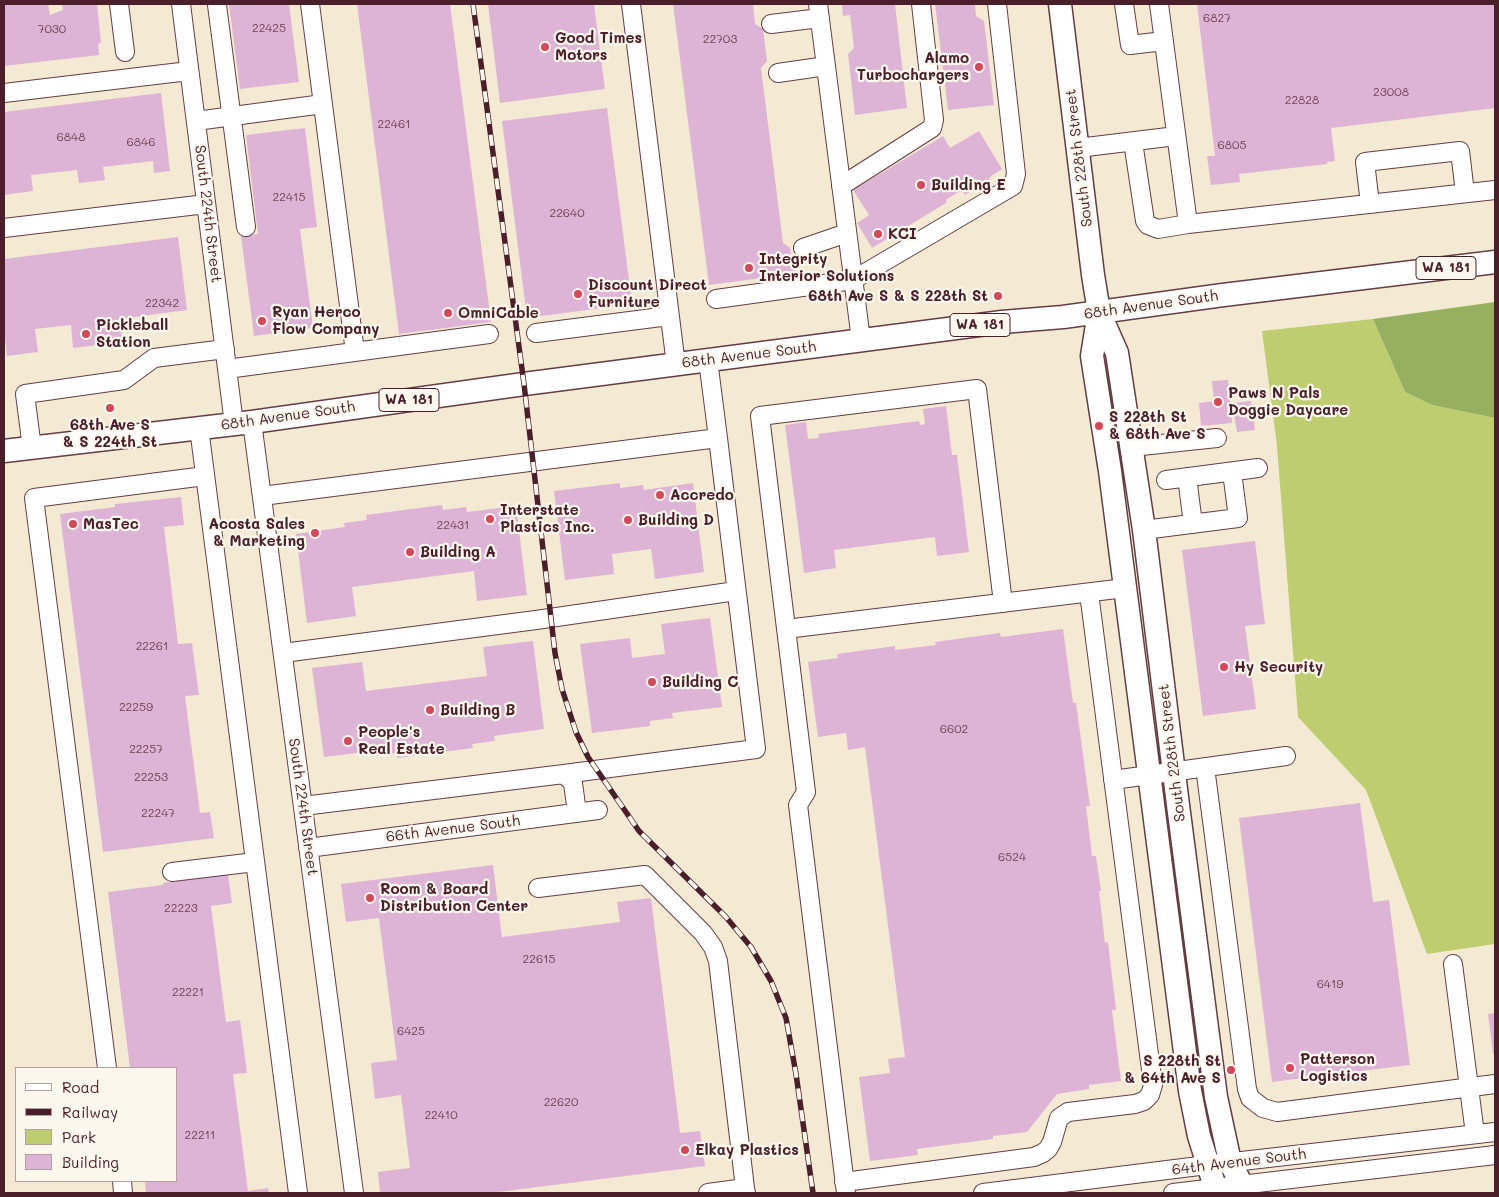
<!DOCTYPE html>
<style>
body{margin:0}
#map{position:relative;width:1499px;height:1197px;overflow:hidden;background:#f4ead3;font-family:Mali,sans-serif}
canvas{display:block}
.frame{position:absolute;inset:0;border:5px solid #4a1f2b;pointer-events:none}
.legend{position:absolute;left:15px;top:1067px;width:162px;height:115px;box-sizing:border-box;background:#fbf7ec;border:1px solid #b4a19f;margin:0;padding:6px 9px;list-style:none;font-size:15px;color:#4a1f2b}
.legend li{display:flex;align-items:center;gap:10px;height:25px}
.legend b{width:25px;border:1px solid #b4a19f}
</style>
<div id="map">
<canvas width="1499" height="1197"></canvas>
<div class="frame"></div>
<ul class="legend">
<li><b style="height:6px;background:#fff"></b>Road</li>
<li><b style="height:6px;background:#4a1f2b"></b>Railway</li>
<li><b style="height:14px;background:#becd6f"></b>Park</li>
<li><b style="height:14px;background:#ddb4d6"></b>Building</li>
</ul>
</div>
<script>
const g = document.querySelector('canvas').getContext('2d');
g.lineJoin = 'round';
function paint(path, color) {
  g.fillStyle = color;
  g.fill(path, 'evenodd');
}
function poly(rows) {
  const path = new Path2D();
  for (const r of rows) {
    path.moveTo(r[0], r[1]);
    for (let i = 2; i < r.length; i += 2) path.lineTo(r[i], r[i + 1]);
  }
  return path;
}
function strokePath(path, color, width, dash) {
  g.strokeStyle = color;
  g.lineWidth = width;
  g.lineCap = dash ? 'butt' : 'round';
  g.setLineDash(dash || []);
  g.stroke(path);
}
function drawText(font, color, halo, rows, align = 'center') {
  g.font = font + ' Mali,sans-serif';
  g.lineWidth = 4.5;
  g.setLineDash([]);
  g.textBaseline = 'middle';
  g.strokeStyle = halo;
  g.fillStyle = color;
  for (const [text, x, y, turn = 0] of rows) {
    g.save();
    g.translate(x, y);
    g.rotate((+turn || 0) * Math.PI / 180);
    g.textAlign = isNaN(turn) ? turn : align;
    if (halo) g.strokeText(text, 0, 0);
    g.fillText(text, 0, 0);
    g.restore();
  }
}
paint(poly([
 [1373,319,1405,392,1432,405,1495,418,1495,944,1427,954,1366,790,1298,717,1277,446,1262,331]
]), '#becd6f');
paint(poly([
 [1495,302,1495,418,1432,405,1405,392,1373,319]
]), '#96b062');
paint(poly([
 [4,4,48,4,50,15,63,10,62,4,97,4,101,43,98,44,99,55,4,66],
 [229,4,289,4,299,82,240,89],
 [357,4,450,4,491,322,399,334],
 [488,4,594,4,605,89,500,103],
 [673,4,753,4,755,24,763,29,767,61,761,68,783,243,790,248,794,274,709,285],
 [842,4,895,4,907,108,855,115,848,54,854,48,850,15,843,16],
 [935,4,975,4,976,16,984,21,994,105,948,110],
 [1197,4,1495,4,1495,108,1331,128,1335,161,1327,162,1327,164,1239,174,1240,182,1211,185,1207,156,1215,156],
 [161,93,170,171,154,173,153,161,103,167,105,180,79,183,77,170,31,175,33,191,4,195,4,112],
 [607,108,632,304,527,318,502,121],
 [305,128,317,227,300,229,313,328,254,336,241,236,258,234,246,135],
 [979,131,1002,169,990,177,989,181,965,195,962,190,947,199,946,203,872,248,857,223,869,215,853,190,943,136,950,148],
 [178,237,187,310,119,319,123,342,73,348,71,325,35,329,38,352,7,356,4,331,4,259],
 [1228,380,1232,423,1201,426,1199,403,1214,401,1212,381],
 [1251,401,1255,430,1237,432,1232,403],
 [946,406,952,455,957,455,969,552,937,556,935,537,834,550,836,568,804,573,785,425,806,422,808,439,819,438,818,434,919,421,920,425,925,424,923,409],
 [620,483,620,488,643,485,644,490,693,483,704,572,655,579,651,549,612,554,614,574,565,580,554,491],
 [181,497,184,525,164,527,178,644,192,643,199,695,185,696,200,813,210,812,214,838,103,852,60,514,115,507,115,504],
 [442,505,443,510,466,507,467,512,516,506,527,595,477,601,474,571,352,587,356,616,307,623,296,534,345,527,344,523,367,520,366,515],
 [1255,541,1265,624,1245,626,1256,709,1203,716,1182,550],
 [710,618,722,707,672,713,673,718,650,721,650,726,592,733,580,644,630,638,632,658,665,654,661,624],
 [1063,629,1073,703,1076,703,1090,806,1086,806,1092,856,1096,856,1101,891,1099,891,1105,943,1108,942,1116,1010,1112,1010,1121,1081,1089,1085,1089,1089,1057,1094,1027,1132,993,1136,993,1139,917,1149,918,1155,870,1161,859,1077,890,1073,888,1059,905,1057,865,747,848,750,846,733,818,737,808,662,838,658,837,654,895,646,895,650,936,645,935,642,1000,633,1001,637],
 [533,641,544,729,494,736,495,741,472,744,473,748,397,758,397,753,374,756,373,751,324,757,312,668,362,662,366,691,487,676,483,647],
 [1360,803,1373,902,1389,900,1410,1065,1272,1082,1239,818],
 [493,865,502,937,620,922,617,902,651,898,680,1133,700,1131,705,1166,490,1193,380,1193,378,1172,410,1168,401,1095,375,1099,371,1063,397,1060,379,918,346,922,341,884],
 [228,874,232,903,211,906,226,1022,240,1020,247,1073,233,1074,248,1191,268,1188,269,1193,146,1193,145,1181,176,1181,176,1068,130,1068,108,892,163,885,163,883],
 [1495,1013,1495,1054,1493,1054,1488,1014]
]), '#ddb4d6');
const minor = poly([
 [119,4,125,52],
 [181,4,234,424],
 [310,4,355,352],
 [631,4,676,365],
 [818,4,861,340],
 [1124,4,1130,45,1164,41],
 [1159,4,1188,224,1495,190],
 [217,5,246,227],
 [771,24,820,18],
 [778,73,826,66],
 [4,93,189,71],
 [196,121,323,104],
 [1133,142,1145,221,1148,225,1158,229,1188,224],
 [1078,148,1176,136],
 [841,186,932,128,934,120,921,4],
 [1370,204,1365,162,1460,151,1465,193],
 [4,228,206,204],
 [803,248,847,233],
 [716,299,853,280,1013,186,1016,174,997,4],
 [536,333,669,316],
 [227,369,489,334],
 [252,422,354,1193],
 [199,428,298,1193],
 [1132,447,1217,438],
 [32,448,25,394,124,380,154,358,225,349],
 [1187,477,1193,524],
 [1166,480,1258,468],
 [262,496,718,438,708,360],
 [1144,530,1238,518,1232,472],
 [786,629,1125,588],
 [283,653,536,620,736,591],
 [1205,767,1247,1089,1250,1098,1263,1108,1277,1112,1495,1084],
 [564,774,756,749,718,438],
 [1113,780,1286,756],
 [303,806,564,774,573,783,577,813],
 [308,848,598,810],
 [172,872,255,862],
 [538,888,645,875,703,933,713,947,718,961,745,1188],
 [1453,964,1475,1134],
 [107,1068,34,498,205,476],
 [122,1181,123,1193],
 [844,1182,1034,1157,1043,1153,1048,1149,1052,1142,1059,1118,1068,1112,1135,1104,1144,1101,1150,1095,1153,1085,1089,593],
 [708,1193,745,1188,746,1193],
 [846,1193,798,805,806,792,760,416,977,389,1003,603],
 [983,1193,1207,1165,1495,1132],
 [1173,1193,1495,1155]
]);
const major = poly([
 [1060,4,1093,275,1099,312,1117,353,1144,530,1178,805,1216,1097,1230,1162,1246,1193],
 [1099,312,1092,356,1110,471,1190,1091,1199,1136,1217,1193],
 [4,451,252,422,524,384,1002,322,1063,317,1223,295,1495,262]
]);
strokePath(minor, '#643d44', 20);
strokePath(major, '#643d44', 25);
strokePath(minor, '#fff', 18);
strokePath(major, '#fff', 22);
const rail = poly([
 [473,4,524,384,555,653,562,689,576,732,588,757,639,831,725,916,751,947,771,981,786,1018,796,1074,813,1193]
]);
strokePath(rail, '#4a1f2b', 5.5);
strokePath(rail, '#fbf7ec', 4, [11]);
for (const [x, y, r, color] of [
 [545,47,5,"#d1495b"],
 [979,67,5,"#d1495b"],
 [921,185,5,"#d1495b"],
 [878,234,5,"#d1495b"],
 [749,268,5,"#d1495b"],
 [578,294,5,"#d1495b"],
 [998,296,5,"#d1495b"],
 [448,313,5,"#d1495b"],
 [262,321,5,"#d1495b"],
 [86,334,5,"#d1495b"],
 [1218,402,5,"#d1495b"],
 [110,408,5,"#d1495b"],
 [1099,426,5,"#d1495b"],
 [660,495,5,"#d1495b"],
 [490,519,5,"#d1495b"],
 [628,520,5,"#d1495b"],
 [73,524,5,"#d1495b"],
 [315,533,5,"#d1495b"],
 [410,552,5,"#d1495b"],
 [1224,667,5,"#d1495b"],
 [652,682,5,"#d1495b"],
 [430,710,5,"#d1495b"],
 [348,741,5,"#d1495b"],
 [370,898,5,"#d1495b"],
 [1290,1068,5,"#d1495b"],
 [1231,1070,5,"#d1495b"],
 [685,1150,5,"#d1495b"]
]) {
  const dot = new Path2D();
  dot.arc(x, y, r, 0, 2 * Math.PI);
  g.fillStyle = color;
  g.fill(dot);
  strokePath(dot, '#fbf7ec', 2);
}
drawText('12px', '#6f4456', null, [
 ["6827",1217,18],
 ["22425",269,28],
 ["7030",52,29],
 ["22703",720,39],
 ["23008",1391,92],
 ["22828",1302,100],
 ["22461",394,124],
 ["6848",71,137],
 ["6846",141,142],
 ["6805",1232,145],
 ["22415",289,197],
 ["22640",567,213],
 ["22342",162,303],
 ["22431",453,525],
 ["22261",152,646],
 ["22259",136,707],
 ["6602",954,729],
 ["22257",146,749],
 ["22253",151,777],
 ["22247",158,813],
 ["6524",1012,857],
 ["22223",181,908],
 ["22615",539,959],
 ["6419",1330,984],
 ["22221",188,992],
 ["6425",411,1031],
 ["22620",561,1102],
 ["22410",441,1115],
 ["22211",200,1135]
]);
for (const [x, y, w] of [
 [1446,268,60],
 [980,325,60],
 [409,400,60]
]) {
  const box = new Path2D();
  box.roundRect(x - w / 2, y - 11.5, w, 23, 4);
  g.fillStyle = '#fbf7ec';
  g.fill(box);
  strokePath(box, '#4a1f2b', 1);
}
drawText('bold 14px', '#4a1f2b', null, [
 ["WA 181",1446,268],
 ["WA 181",980,325],
 ["WA 181",409,400]
]);
drawText('bold 15px', '#4a1f2b', '#fbf7ec', [
 ["Good Times",555,38],
 ["Motors",555,55],
 ["Alamo",969,58,"right"],
 ["Turbochargers",969,75,"right"],
 ["Building E",931,185],
 ["KCI",888,234],
 ["Integrity",759,259],
 ["Interior Solutions",759,276],
 ["Discount Direct",588,285],
 ["Furniture",588,302],
 ["68th Ave S & S 228th St",988,296,"right"],
 ["Ryan Herco",272,312],
 ["Flow Company",272,329],
 ["OmniCable",458,313],
 ["Pickleball",96,325],
 ["Station",96,342],
 ["Paws N Pals",1228,393],
 ["Doggie Daycare",1228,410],
 ["S 228th St",1109,417],
 ["& 68th Ave S",1109,434],
 ["68th Ave S",110,425,"center"],
 ["& S 224th St",110,442,"center"],
 ["Accredo",670,495],
 ["Interstate",500,510],
 ["Plastics Inc.",500,527],
 ["Building D",638,520],
 ["MasTec",83,524],
 ["Acosta Sales",305,524,"right"],
 ["& Marketing",305,541,"right"],
 ["Building A",420,552],
 ["Hy Security",1234,667],
 ["Building C",662,682],
 ["Building B",440,710],
 ["People's",358,732],
 ["Real Estate",358,749],
 ["Room & Board",380,889],
 ["Distribution Center",380,906],
 ["Patterson",1300,1059],
 ["Logistics",1300,1076],
 ["S 228th St",1221,1061,"right"],
 ["& 64th Ave S",1221,1078,"right"],
 ["Elkay Plastics",695,1150]
], 'left');
drawText('15px', '#4a1f2b', '#fbf7ec', [
 ["South 228th Street",1079,158,-97],
 ["South 224th Street",208,214,83],
 ["68th Avenue South",1151,305,-8],
 ["68th Avenue South",749,355,-7],
 ["68th Avenue South",288,416,-8],
 ["South 228th Street",1172,753,-97],
 ["South 224th Street",303,807,82],
 ["66th Avenue South",453,829,-7],
 ["64th Avenue South",1239,1162,-7]
]);
</script>
